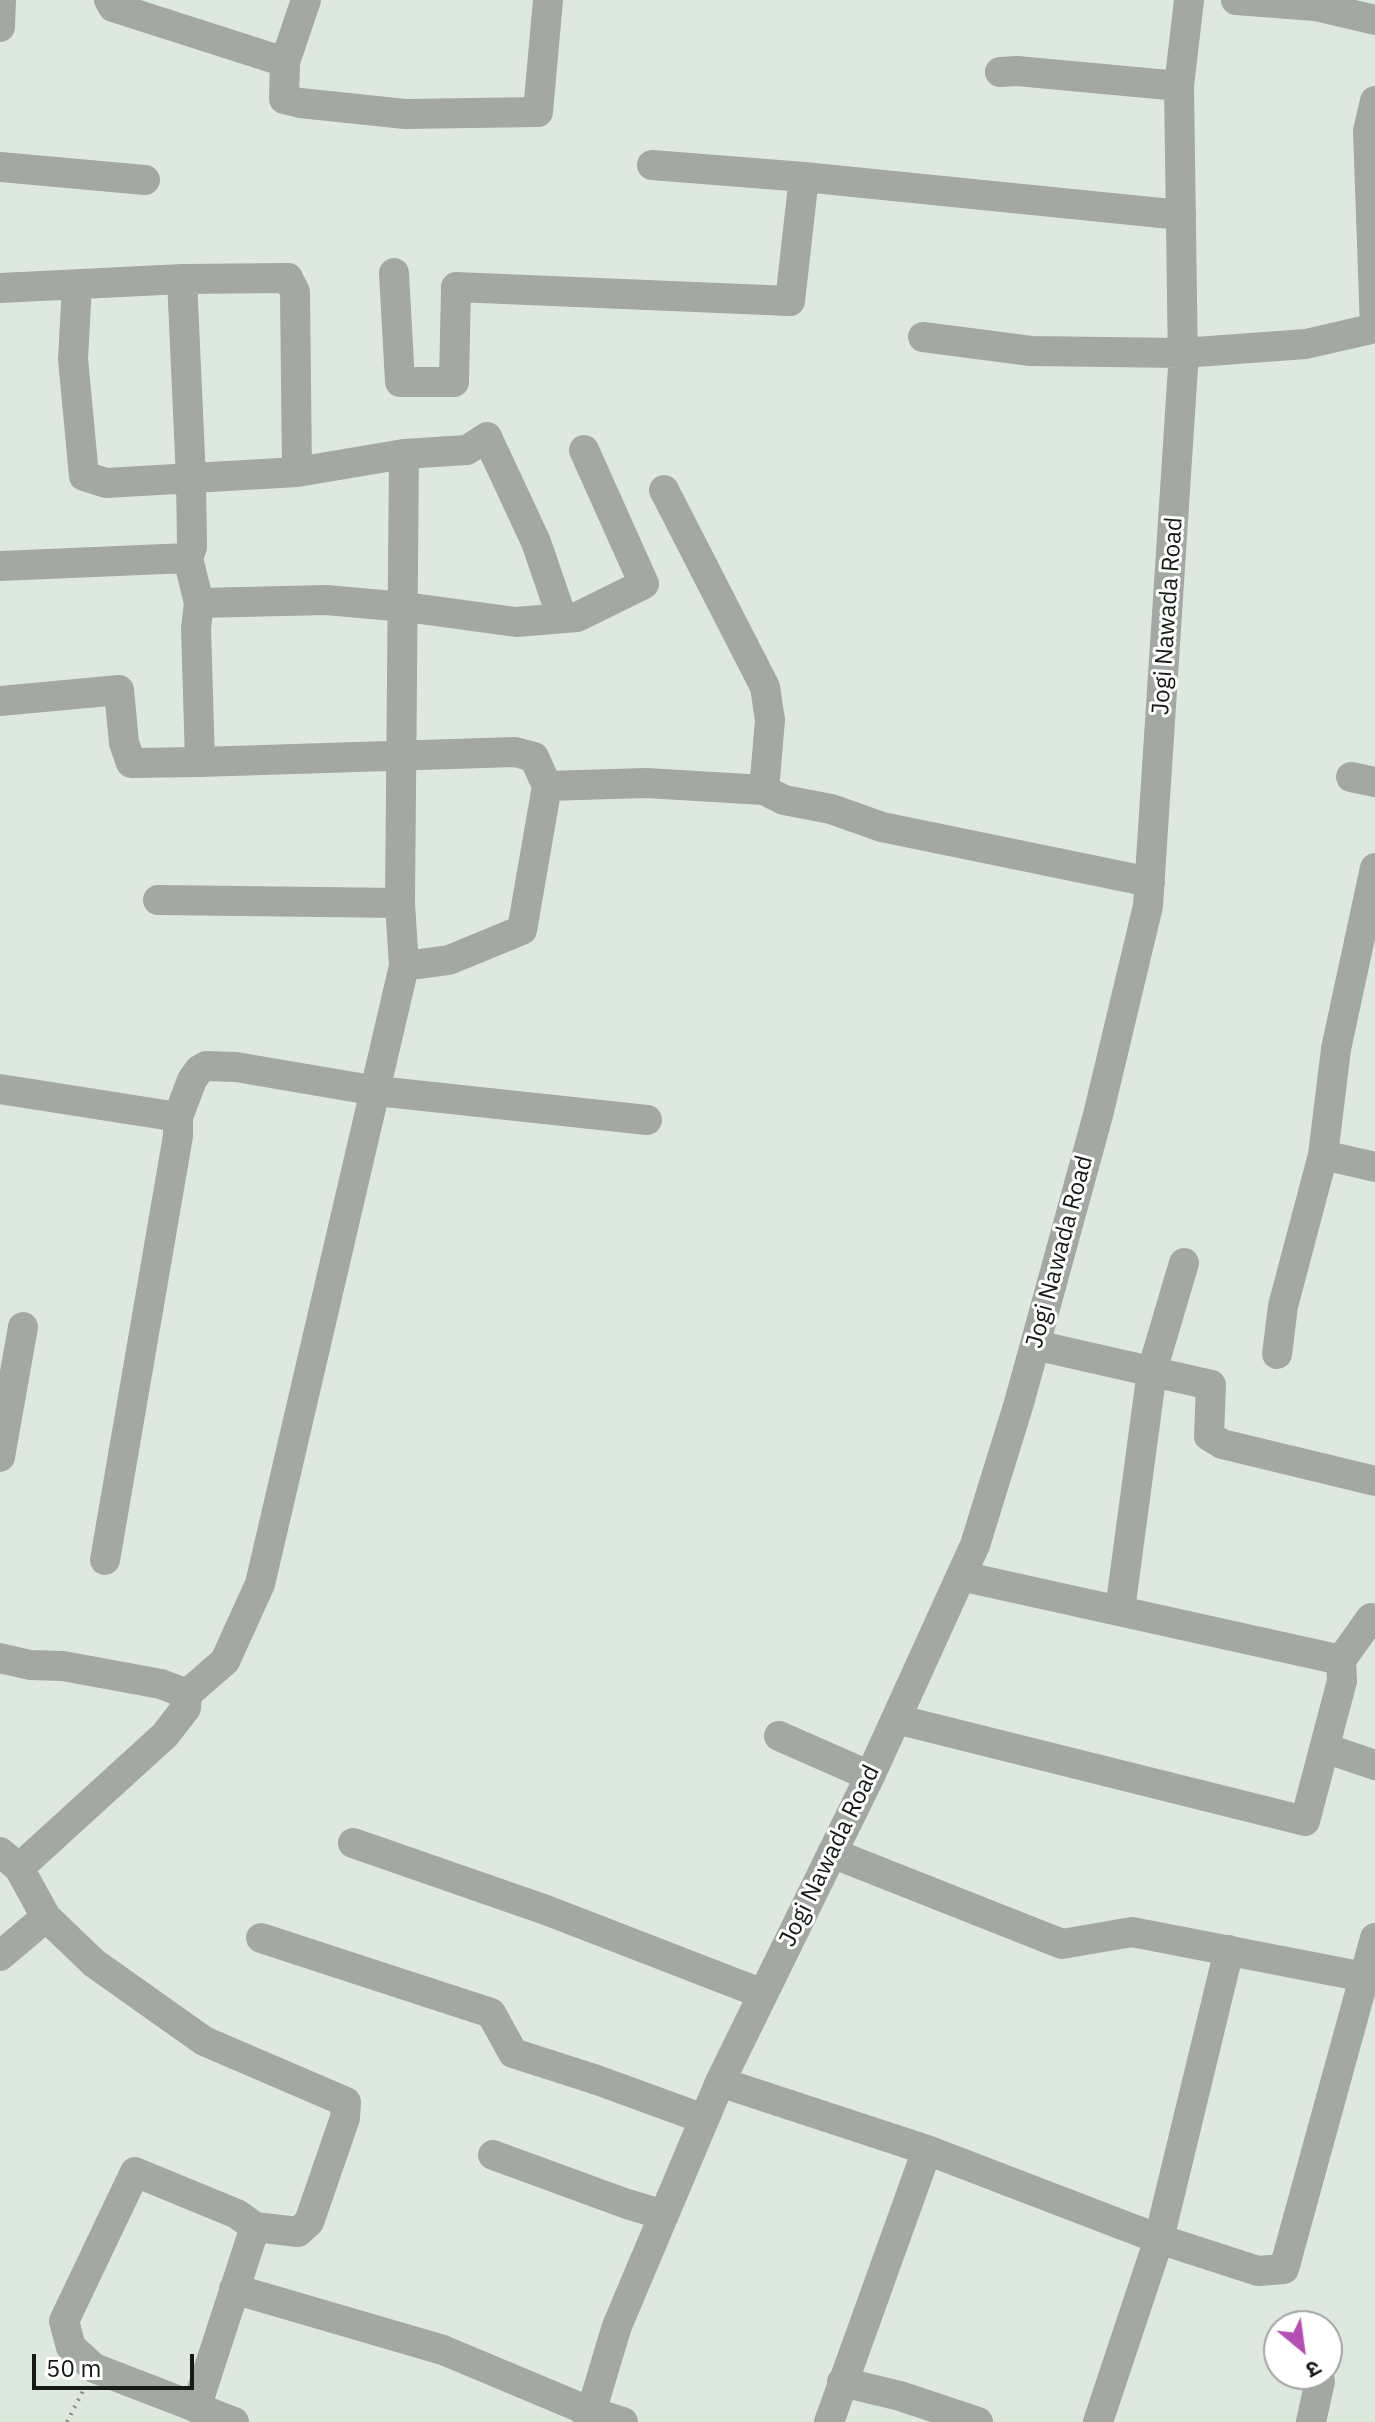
<!DOCTYPE html>
<meta charset="utf-8">
<style>
body{margin:0}
#map{position:relative;width:1375px;height:2422px;overflow:hidden;background:#dde9de;font-family:"IBM Plex Sans","Noto Sans Devanagari",sans-serif}
canvas{display:block}
.north{position:absolute;left:1263px;top:2310px;width:80px;height:80px;box-sizing:border-box;background:#fff;border:2px solid #a2a3a2;border-radius:50%;rotate:151deg;font-size:22px;font-weight:700;line-height:32px;text-align:center;color:#161a16}
.north::after{content:'';display:block;margin:auto;width:28px;height:36px;background:#b54fb4;clip-path:polygon(50% 0,100% 100%,50% 72%,0 100%)}
.scale{position:absolute;left:32px;top:2354px;width:162px;height:36px;box-sizing:border-box;border:4px solid #161a16;border-top:0;padding-left:10px;font-size:24px;line-height:28px;white-space:nowrap;color:#161a16;-webkit-text-stroke:6px #fff;paint-order:stroke}
</style>
<div id="map">
<canvas width="1375" height="2422"></canvas>
<div class="north">उ</div>
<div class="scale">50 m</div>
</div>
<script>
const g = document.querySelector('canvas').getContext('2d');
g.lineJoin = 'round';
function poly(rows) {
  const path = new Path2D();
  for (const r of rows) {
    path.moveTo(r[0], r[1]);
    for (let i = 2; i < r.length; i += 2) path.lineTo(r[i], r[i + 1]);
  }
  return path;
}
function strokePath(path, color, width, dash) {
  g.strokeStyle = color;
  g.lineWidth = width;
  g.lineCap = dash ? 'butt' : 'round';
  g.setLineDash(dash || []);
  g.stroke(path);
}
function drawText(font, color, halo, rows, align = 'center') {
  g.font = font + ' "IBM Plex Sans",sans-serif';
  g.lineWidth = 6;
  g.setLineDash([]);
  g.textBaseline = 'middle';
  g.strokeStyle = halo;
  g.fillStyle = color;
  for (const [text, x, y, turn = 0] of rows) {
    g.save();
    g.translate(x, y);
    g.rotate((+turn || 0) * Math.PI / 180);
    g.textAlign = isNaN(turn) ? turn : align;
    if (halo) g.strokeText(text, 0, 0);
    g.fillText(text, 0, 0);
    g.restore();
  }
}
strokePath(poly([
 [67,2422,84,2389]
]), '#868e86', 4, [2, 6]);
strokePath(poly([
 [109,0,113,7,285,62],
 [306,0,285,62,284,99,300,103,405,114,538,112,548,0],
 [1236,0,1315,6,1375,20],
 [0,27,1,0],
 [1000,72,1017,71,1179,86],
 [652,165,804,177,1181,215],
 [0,167,145,180],
 [394,273,400,382,454,382,456,287,790,301,804,177],
 [182,279,191,479,192,547,188,558,199,603,196,628,200,762,515,752,534,757,547,786,522,930,449,960,404,966],
 [77,285,73,359,84,476,106,483,297,472,404,454,467,450,487,437,536,542,562,618],
 [0,288,182,279,288,278,295,292,297,472],
 [1375,328,1368,131,1375,101],
 [923,337,1031,351,1182,353,1306,344,1375,328],
 [664,490,765,687,770,720,764,790],
 [0,566,188,558],
 [199,603,326,600,405,607,516,622,577,617,644,584,584,450],
 [0,701,119,690,124,743,131,763,200,762],
 [1351,777,1375,782],
 [547,786,646,783,764,790,784,800,831,809,882,827,1150,882],
 [158,900,400,903],
 [0,1089,178,1117],
 [1323,1155,1375,1167],
 [1035,1345,1211,1385,1209,1436,1222,1444,1375,1481],
 [1277,1354,1283,1306,1323,1155,1336,1049,1375,868],
 [0,1457,23,1327],
 [105,1560,178,1136,178,1117,192,1080,199,1070,206,1066,236,1067,377,1091,647,1120],
 [961,1576,1341,1660],
 [1120,1610,1152,1371,1184,1263],
 [0,1658,30,1665,63,1666,161,1684,187,1694],
 [896,1719,1305,1821,1342,1681,1341,1660,1371,1618,1375,1619],
 [779,1736,870,1776],
 [1325,1748,1375,1765],
 [353,1843,546,1910,763,1994],
 [0,1852,19,1868,46,1917,94,1963,204,2041,346,2102,345,2118,309,2222,298,2232,255,2227,237,2214,135,2172,64,2321,71,2347,94,2368,234,2422],
 [832,1853,1062,1944,1132,1932,1375,1979],
 [19,1868,165,1735,186,1708,187,1694,225,1661,260,1584,404,966,400,903,404,454],
 [261,1938,491,2013,513,2053,597,2080,704,2119],
 [0,1956,46,1917],
 [720,2082,927,2150,1159,2239,1258,2271,1284,2269,1375,1938],
 [493,2155,627,2204,664,2215],
 [234,2289,443,2350,591,2412,623,2422],
 [842,2382,900,2396,978,2422],
 [196,2408,255,2227],
 [588,2422,617,2326,720,2082,870,1776,975,1545,1019,1403,1098,1115,1148,906,1183,367,1179,86,1189,0],
 [829,2422,927,2150],
 [1098,2422,1159,2239,1229,1950],
 [1311,2422,1320,2381]
]), '#a3a8a3', 30);
drawText('24px', '#161a16', '#fff', [
 ["Jogi Nawada Road",1168,616,-86],
 ["Jogi Nawada Road",1060,1252,-75],
 ["Jogi Nawada Road",830,1856,-64]
]);
</script>
